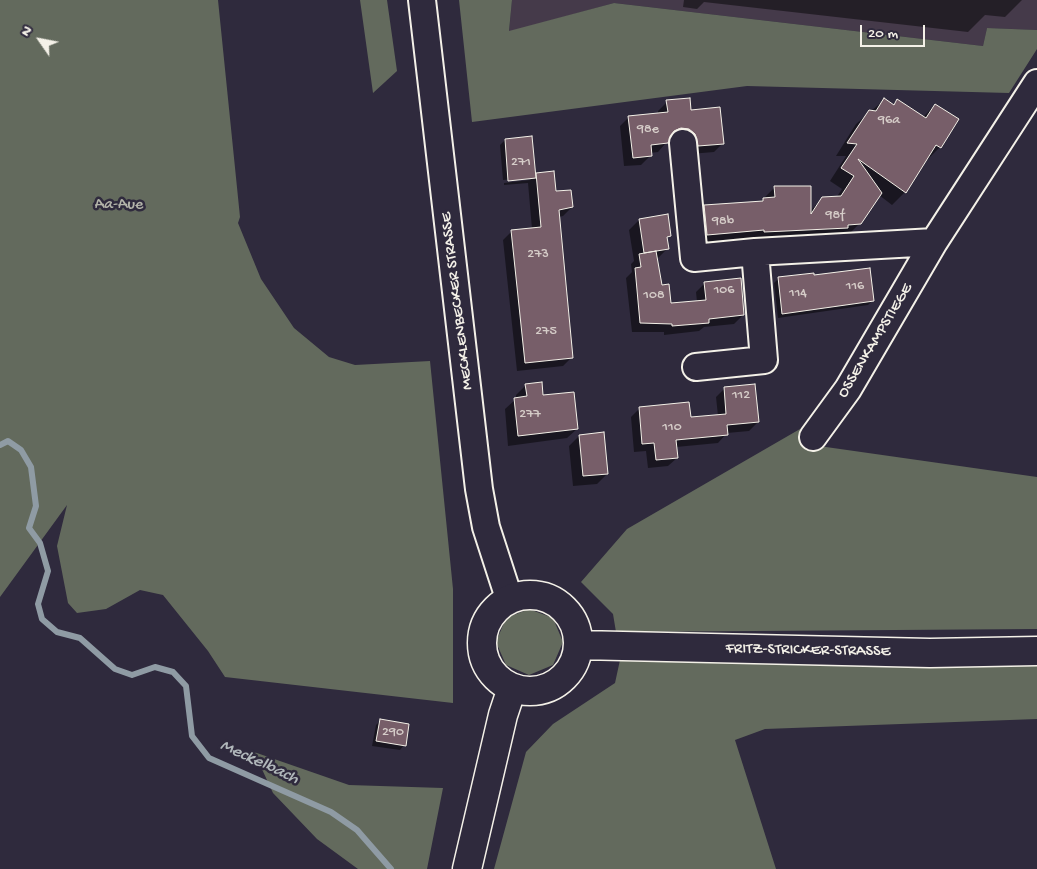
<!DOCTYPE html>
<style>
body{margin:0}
#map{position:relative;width:1037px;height:869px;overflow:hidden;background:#2f2a3d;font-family:"Gochi Hand",sans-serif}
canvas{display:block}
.north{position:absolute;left:15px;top:15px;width:50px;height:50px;-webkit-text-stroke:4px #2f2a3d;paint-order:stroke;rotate:303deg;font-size:14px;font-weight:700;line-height:20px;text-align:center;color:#f4f1e8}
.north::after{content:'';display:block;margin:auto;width:18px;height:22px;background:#f4f1e8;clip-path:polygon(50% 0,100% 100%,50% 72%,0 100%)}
.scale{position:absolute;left:860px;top:25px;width:65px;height:22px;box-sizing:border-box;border:2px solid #f4f1e8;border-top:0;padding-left:6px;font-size:15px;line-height:18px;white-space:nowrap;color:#f4f1e8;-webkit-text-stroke:4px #2f2a3d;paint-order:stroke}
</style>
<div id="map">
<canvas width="1037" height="869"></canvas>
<div class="north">N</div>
<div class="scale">20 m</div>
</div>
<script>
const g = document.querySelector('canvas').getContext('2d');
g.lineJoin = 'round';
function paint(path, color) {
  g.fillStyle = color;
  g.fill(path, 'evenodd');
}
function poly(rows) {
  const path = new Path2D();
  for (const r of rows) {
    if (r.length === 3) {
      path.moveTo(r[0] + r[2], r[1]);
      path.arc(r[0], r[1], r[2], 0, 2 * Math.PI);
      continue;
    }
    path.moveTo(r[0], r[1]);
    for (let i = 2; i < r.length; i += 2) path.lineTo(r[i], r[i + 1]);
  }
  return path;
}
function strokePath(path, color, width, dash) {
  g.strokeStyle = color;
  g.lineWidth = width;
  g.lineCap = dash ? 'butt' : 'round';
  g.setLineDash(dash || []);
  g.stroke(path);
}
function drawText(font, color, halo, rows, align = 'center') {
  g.font = font + ' "Gochi Hand",sans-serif';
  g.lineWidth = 5;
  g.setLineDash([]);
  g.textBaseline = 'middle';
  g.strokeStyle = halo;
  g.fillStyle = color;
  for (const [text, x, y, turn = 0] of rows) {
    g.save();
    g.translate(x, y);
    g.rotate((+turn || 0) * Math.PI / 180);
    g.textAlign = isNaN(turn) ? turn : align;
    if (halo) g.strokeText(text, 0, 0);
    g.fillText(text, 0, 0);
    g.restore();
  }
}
paint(poly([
 [512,0,1037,0,1037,30,987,28,983,46,614,3,509,32]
]), '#453a4a');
paint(poly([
 [0,0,218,0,240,217,238,223,261,279,294,328,329,357,355,365,430,361,453,589,453,703,225,677,208,651,163,595,140,590,106,609,77,613,68,603,57,546,67,505,0,597],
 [360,0,387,0,397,71,373,93],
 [459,0,512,0,509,31,614,3,983,46,987,28,1037,30,1037,49,1009,93,747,86,472,122],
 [800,429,819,446,1037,477,1037,629,616,632,613,614,581,582,627,529],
 [529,609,553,618,563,642,553,665,529,675,506,665,496,642,506,618],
 [620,660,1037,660,1037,719,765,729,735,740,776,869,494,869,526,752,553,724,615,683],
 [254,752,349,785,443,788,427,869,358,869,317,839,273,793]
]), '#636a5d');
paint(poly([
 [681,0,1022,0,1005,17,985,15,968,32,704,2,697,9,683,7,684,0],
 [884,100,893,105,898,101,923,117,935,105,958,120,940,147,927,160,925,159,905,192,892,205,879,195,860,223,847,236,695,247,692,219,705,207,760,202,775,187,810,211,823,198,836,198,842,189,830,181,846,156,836,156,856,124],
 [667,102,690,111,723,143,714,152,690,154,680,138,671,137,658,152,650,153,650,156,641,165,624,166,620,126,629,117,658,114,658,111],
 [505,140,535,176,536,174,572,207,563,216,559,217,572,357,563,366,517,371,503,240,512,231,532,229,528,183,504,185,504,183,530,180,533,177,503,180,500,145],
 [639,220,670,235,666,239,667,249,656,260,660,286,670,305,697,302,696,292,705,283,743,315,734,324,704,327,699,331,664,335,664,332,632,332,626,278,632,272,631,264,634,261,629,230],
 [813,277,873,300,868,305,778,318,774,283,779,278],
 [526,385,577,429,567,438,508,446,505,409,516,399,516,395],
 [725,388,758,422,749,431,727,433,718,443,676,447,677,458,668,466,648,468,646,451,634,452,631,417,639,409,690,418,718,416,716,397],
 [579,436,607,474,597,484,573,486,569,446],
 [381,720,404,745,400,750,372,746,376,725]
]), '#0007');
strokePath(poly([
 [0,445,8,441,21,450,31,467,36,506,29,528,40,543,48,571,38,604,42,619,57,632,80,638,115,669,132,675,155,667,173,672,186,686,192,736,209,758,331,812,357,830,391,869]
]), '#8f9ba4', 6);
const building = poly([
 [690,98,691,110,720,107,724,144,698,146,695,134,689,129,681,128,674,131,668,143,651,145,652,156,633,158,628,116,668,112,666,100,690,98],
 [884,98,894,105,897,99,926,118,935,104,959,119,941,148,936,145,906,193,858,159,882,193,861,224,848,225,848,228,786,231,764,232,764,230,707,235,704,205,763,201,763,198,775,197,774,186,811,186,811,214,822,197,841,196,854,176,841,168,857,144,847,143,869,110,876,111,884,98],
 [532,136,536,178,508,181,505,139,532,136],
 [554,171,556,191,571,190,573,207,559,210,573,358,525,363,511,230,541,227,536,173,554,171],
 [668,214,671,236,667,237,669,249,644,253,639,219,668,214],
 [656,251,662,285,669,284,671,303,706,300,704,282,741,278,744,315,709,319,709,323,672,326,672,324,640,323,635,268,641,267,639,254,656,251],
 [870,268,874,301,782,314,778,277,814,273,814,275,870,268],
 [542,382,543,395,574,392,578,429,518,436,514,398,527,396,525,384,542,382],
 [755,384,759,422,727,425,728,435,676,440,678,458,656,460,654,443,642,444,639,407,689,402,691,417,726,414,724,387,755,384],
 [604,432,608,474,583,476,579,435,604,432],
 [380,719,409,724,406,746,376,741,380,719]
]);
paint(building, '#775e69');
strokePath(building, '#f4f1e8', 1);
const minor = poly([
 [422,0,479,489,486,527,509,598],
 [683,143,694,258,755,252,934,242],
 [696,367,764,360,755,252],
 [813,437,848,389,934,242,1037,83]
]);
const major = poly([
 [530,643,48],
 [579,645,930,653,1037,651],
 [467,869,503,715,512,688]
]);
strokePath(minor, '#f4f1e8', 30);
strokePath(major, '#f4f1e8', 31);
strokePath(minor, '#2f2a3d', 26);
strokePath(major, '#2f2a3d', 28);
drawText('14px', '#d5ccc8', null, [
 ["96a",889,121],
 ["98e",648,130],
 ["271",521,163],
 ["98f",835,216],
 ["98b",723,222],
 ["273",538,255],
 ["116",855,287],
 ["106",724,291],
 ["114",798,294],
 ["108",654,296],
 ["275",546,332],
 ["112",741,396],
 ["277",530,415],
 ["110",672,428],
 ["290",393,733]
]);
drawText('16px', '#b3b4a9', '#2f2a3d', [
 ["Aa-Aue",119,206]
]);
drawText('16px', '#f4f1e8', '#2f2a3d', [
 ["MECKLENBECKER STRASSE",458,301,-97],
 ["OSSENKAMPSTIEGE",876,341,-59],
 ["FRITZ-STRICKER-STRASSE",808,651,1]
]);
drawText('italic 18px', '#b0b7ba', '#2f2a3d', [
 ["Meckelbach",259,763,25]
]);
</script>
